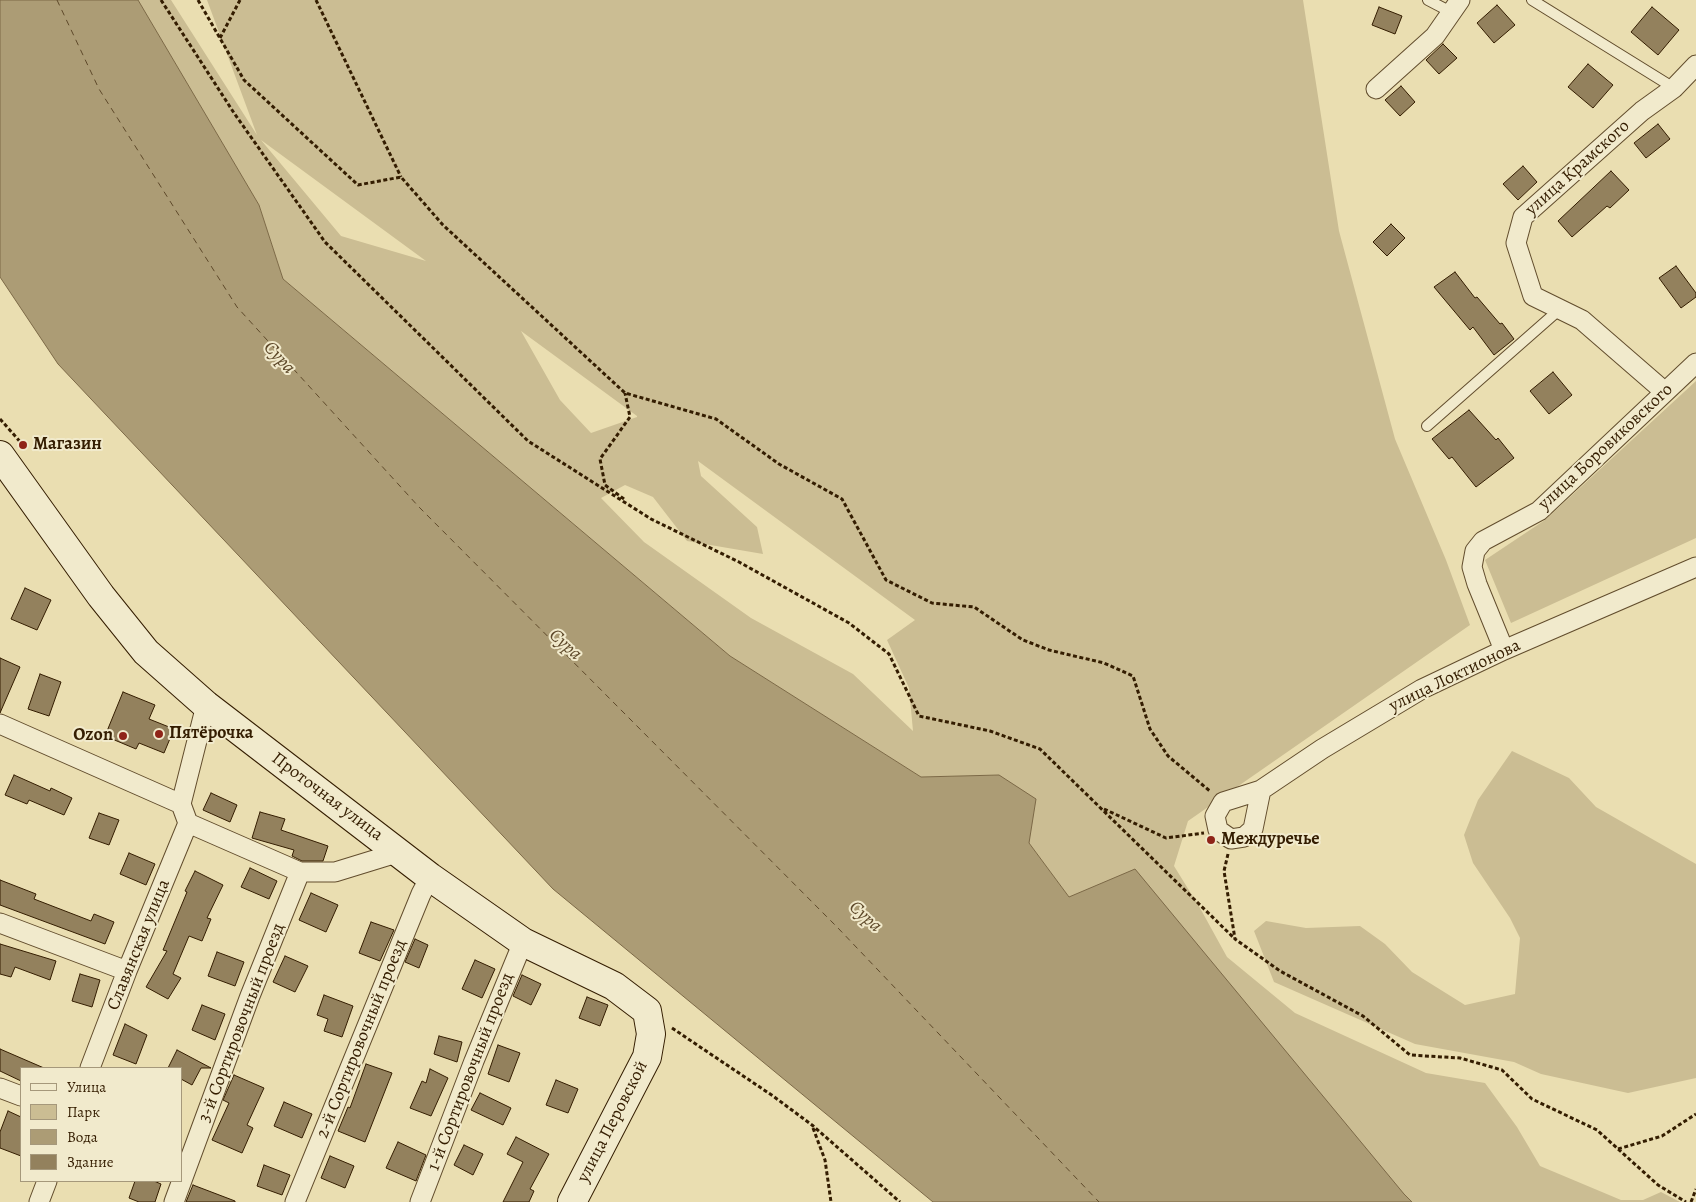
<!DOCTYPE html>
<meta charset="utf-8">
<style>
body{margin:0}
#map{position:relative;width:1696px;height:1202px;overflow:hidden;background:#eadeb1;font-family:Alegreya,serif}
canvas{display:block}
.legend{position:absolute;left:20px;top:1067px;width:162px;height:115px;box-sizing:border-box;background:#f1eacc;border:1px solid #a5987b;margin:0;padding:6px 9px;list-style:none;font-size:15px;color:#341d01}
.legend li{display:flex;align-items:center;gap:10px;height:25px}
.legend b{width:25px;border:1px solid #a5987b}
</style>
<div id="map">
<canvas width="1696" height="1202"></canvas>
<ul class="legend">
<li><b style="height:6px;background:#f1eacc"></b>Улица</li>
<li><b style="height:14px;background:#cbbd93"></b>Парк</li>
<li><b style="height:14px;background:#ac9c75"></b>Вода</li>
<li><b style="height:14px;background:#93815d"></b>Здание</li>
</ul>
</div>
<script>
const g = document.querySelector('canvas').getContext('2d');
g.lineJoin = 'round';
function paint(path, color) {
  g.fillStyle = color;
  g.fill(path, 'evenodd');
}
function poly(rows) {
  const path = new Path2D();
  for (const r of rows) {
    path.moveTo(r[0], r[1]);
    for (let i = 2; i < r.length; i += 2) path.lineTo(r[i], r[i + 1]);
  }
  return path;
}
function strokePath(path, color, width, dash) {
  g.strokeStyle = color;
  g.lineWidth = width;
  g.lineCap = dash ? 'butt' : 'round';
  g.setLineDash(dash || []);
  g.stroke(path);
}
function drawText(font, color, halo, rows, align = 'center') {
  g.font = font + ' Alegreya,serif';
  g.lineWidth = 4;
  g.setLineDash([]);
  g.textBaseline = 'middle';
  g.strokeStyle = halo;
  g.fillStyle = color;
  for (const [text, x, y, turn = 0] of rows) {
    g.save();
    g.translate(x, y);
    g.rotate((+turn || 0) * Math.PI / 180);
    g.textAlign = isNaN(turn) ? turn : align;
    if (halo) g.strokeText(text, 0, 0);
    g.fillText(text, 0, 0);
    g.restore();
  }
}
paint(poly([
 [138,0,171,0,257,135,207,0,1303,0,1339,231,1395,439,1446,560,1470,625,1188,821,1174,866,1200,908,1227,957,1295,1013,1426,1073,1485,1083,1517,1127,1540,1166,1621,1200,1643,1200,1661,1192,1680,1202,1412,1202,1069,897,1029,843,998,775,921,777,730,656,283,279,259,205],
 [261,140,426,261,341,236],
 [521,331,637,416,637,417,591,433,560,400],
 [698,461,915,620,887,640,909,688,913,731,853,674,751,618,644,542,601,498,625,485,653,497,687,541,763,554,757,527,701,476],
 [1696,381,1696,538,1511,623,1485,560,1545,520],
 [1512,751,1569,778,1596,807,1696,864,1696,1078,1628,1093,1541,1074,1514,1062,1415,1044,1274,982,1254,931,1266,921,1306,928,1360,926,1385,944,1412,972,1465,1005,1515,994,1520,938,1510,918,1473,863,1464,835,1478,800]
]), '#cbbd93');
const water = poly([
 [0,0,138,0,259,205,283,279,730,656,921,777,999,775,1036,799,1029,843,1069,897,1135,869,1404,1194,1412,1202,933,1202,553,889,58,364,0,277,0,0]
]);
paint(water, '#ac9c75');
strokePath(water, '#7c6947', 1);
strokePath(poly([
 [57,0,99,89,237,307,419,507,838,928,1099,1202]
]), '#5e492a', 1, [6, 5]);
const building = poly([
 [1497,5,1515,25,1494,43,1477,23,1497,5],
 [1379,7,1402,16,1395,34,1372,25,1379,7],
 [1652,7,1679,30,1658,55,1631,32,1652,7],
 [1443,44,1457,58,1439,74,1426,60,1443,44],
 [1588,64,1613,85,1593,108,1568,87,1588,64],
 [1401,86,1415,102,1400,116,1385,100,1401,86],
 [1658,124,1670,139,1646,158,1634,143,1658,124],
 [1523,166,1537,182,1518,200,1503,184,1523,166],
 [1611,171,1629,190,1610,208,1607,206,1572,237,1558,221,1611,171],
 [1391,224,1405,238,1387,256,1373,242,1391,224],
 [1676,266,1696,293,1696,297,1681,308,1659,278,1676,266],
 [1455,272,1475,298,1477,297,1500,324,1502,323,1514,339,1494,355,1473,327,1470,330,1434,287,1455,272],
 [1553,372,1572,395,1549,414,1530,391,1553,372],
 [1469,410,1496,440,1498,438,1514,458,1476,487,1452,457,1449,459,1432,439,1469,410],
 [25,588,51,600,37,630,11,619,25,588],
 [0,658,20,667,0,713,0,658],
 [40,674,61,682,49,716,28,709,40,674],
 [123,692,155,705,149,719,174,729,164,753,139,743,136,749,105,736,123,692],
 [14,775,50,791,51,788,72,798,64,815,29,800,27,804,5,795,14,775],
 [211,793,237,805,230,822,203,810,211,793],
 [260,812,285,819,281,830,328,846,323,861,302,861,292,856,294,850,252,838,260,812],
 [99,813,119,820,109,845,89,838,99,813],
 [129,853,155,864,146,885,120,874,129,853],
 [250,868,277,881,269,899,241,887,250,868],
 [195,871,223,885,207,918,211,919,202,941,189,936,173,974,181,978,168,999,146,987,167,951,163,950,187,892,185,891,195,871],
 [0,880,36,894,34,899,91,921,94,914,114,922,105,944,0,905,0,880],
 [311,893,338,905,326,932,299,920,311,893],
 [371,922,394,930,380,961,359,953,371,922],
 [415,939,428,945,419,968,405,962,415,939],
 [0,944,56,961,50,980,15,967,11,977,0,974,0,944],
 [217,952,244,962,235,986,208,976,217,952],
 [285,956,308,966,295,992,273,982,285,956],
 [475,960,495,969,482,998,462,989,475,960],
 [80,974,100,980,92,1007,72,1001,80,974],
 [522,975,541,984,531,1005,513,996,522,975],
 [324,995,353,1006,342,1037,324,1031,328,1019,317,1015,324,995],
 [587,997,608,1005,600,1026,579,1018,587,997],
 [202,1005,225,1014,215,1040,192,1030,202,1005],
 [125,1024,147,1035,136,1064,113,1055,125,1024],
 [439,1036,462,1042,457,1062,434,1054,439,1036],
 [498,1045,520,1053,509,1082,488,1074,498,1045],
 [0,1049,44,1068,21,1068,21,1081,0,1071,0,1049],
 [177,1050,211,1068,201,1068,192,1085,181,1079,181,1068,168,1068,177,1050],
 [366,1064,392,1073,365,1142,338,1131,348,1107,350,1108,366,1064],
 [430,1069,448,1078,431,1116,410,1108,422,1081,426,1083,430,1069],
 [234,1075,264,1088,247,1125,253,1128,242,1153,212,1140,229,1103,223,1100,234,1075],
 [556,1080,578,1089,568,1113,546,1105,556,1080],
 [480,1093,511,1108,503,1125,471,1110,480,1093],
 [284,1102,312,1114,302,1138,274,1126,284,1102],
 [8,1111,21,1117,21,1156,0,1148,0,1132,8,1111],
 [516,1137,549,1154,530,1189,534,1191,529,1202,503,1202,523,1162,507,1154,516,1137],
 [398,1142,426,1155,416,1181,386,1168,398,1142],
 [464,1145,483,1154,473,1175,454,1165,464,1145],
 [330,1156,354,1166,345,1188,321,1178,330,1156],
 [264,1165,290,1175,282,1195,257,1186,264,1165],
 [135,1181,154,1181,161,1184,155,1202,139,1202,129,1198,135,1181],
 [193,1185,235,1201,235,1202,186,1202,193,1185]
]);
paint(building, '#93815d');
strokePath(building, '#341d01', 1);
const service = poly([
 [1428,0,1451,12],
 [1532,0,1674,88],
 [1427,426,1560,309]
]);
const minor = poly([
 [1376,89,1435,36,1460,0],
 [1665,392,1582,320,1533,296,1516,243,1523,217,1642,111,1674,88,1696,65],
 [1504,650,1477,584,1472,567,1475,551,1483,541,1539,511,1696,363],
 [206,705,181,804,188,823,300,872,335,872,400,852],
 [0,724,181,804],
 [1261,790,1253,829,1244,837,1231,839,1218,830,1215,816,1223,802,1261,790,1322,749,1422,689,1504,650,1696,567],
 [0,923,127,971],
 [90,1068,127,971,188,823],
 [0,1088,21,1096],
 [39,1202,47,1181],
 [174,1202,250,996,300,872],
 [295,1202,421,894,430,877],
 [420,1202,474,1061,523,942]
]);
const secondary = poly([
 [0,455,101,596,146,652,206,705,430,877,523,942,614,986,647,1011,651,1034,647,1057,572,1202]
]);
strokePath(service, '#624d2d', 12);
strokePath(minor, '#624d2d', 21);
strokePath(secondary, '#341d01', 30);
strokePath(poly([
 [161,0,234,113,325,242,528,441,651,519,739,562,849,623,889,654,919,716,990,731,1040,749,1235,939],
 [198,0,244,80,358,185,401,177,443,225,625,393,716,419,779,464,842,499,886,580,932,603,974,607,1023,640,1049,650,1104,663,1133,676,1150,729,1168,756,1211,792],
 [316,0,401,177],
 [220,38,240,0],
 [0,419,23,445],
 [624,499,605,485,600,459,630,417,625,393],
 [1104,809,1166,838,1204,833],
 [1228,854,1224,871,1235,939,1280,971,1363,1016,1410,1055,1460,1058,1502,1070,1532,1099,1597,1130,1658,1185,1686,1202],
 [672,1028,773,1096,812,1125,900,1202],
 [813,1128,825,1160,831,1202],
 [1618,1149,1662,1136,1696,1114],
 [1691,1202,1696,1189]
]), '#341d01', 3, [4, 2.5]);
strokePath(service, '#f1eacc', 10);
strokePath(minor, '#f1eacc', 19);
strokePath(secondary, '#f1eacc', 28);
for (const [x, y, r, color] of [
 [23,445,5,"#8f2418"],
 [159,734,5,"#8f2418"],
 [123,736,5,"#8f2418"],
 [1211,840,5,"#8f2418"]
]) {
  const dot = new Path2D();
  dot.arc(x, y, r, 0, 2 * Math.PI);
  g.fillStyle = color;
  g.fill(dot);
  strokePath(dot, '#f1eacc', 2);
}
drawText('18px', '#341d01', '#f1eacc', [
 ["улица Крамского",1578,168,-42],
 ["улица Боровиковского",1606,447,-43],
 ["улица Локтионова",1455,676,-26],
 ["Проточная улица",327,797,37],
 ["Славянская улица",139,945,-68],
 ["3-й Сортировочный проезд",242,1023,-69],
 ["2-й Сортировочный проезд",362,1039,-68],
 ["1-й Сортировочный проезд",471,1072,-69],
 ["улица Перовской",613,1122,-63]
]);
drawText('bold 18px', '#341d01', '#f1eacc', [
 ["Магазин",33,445],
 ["Пятёрочка",169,734],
 ["Ozon",113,736,"right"],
 ["Междуречье",1221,840]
], 'left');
drawText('italic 19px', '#5e492a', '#f1eacc', [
 ["Сура",279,358,47],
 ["Сура",565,645,42],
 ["Сура",865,917,42]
]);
</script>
